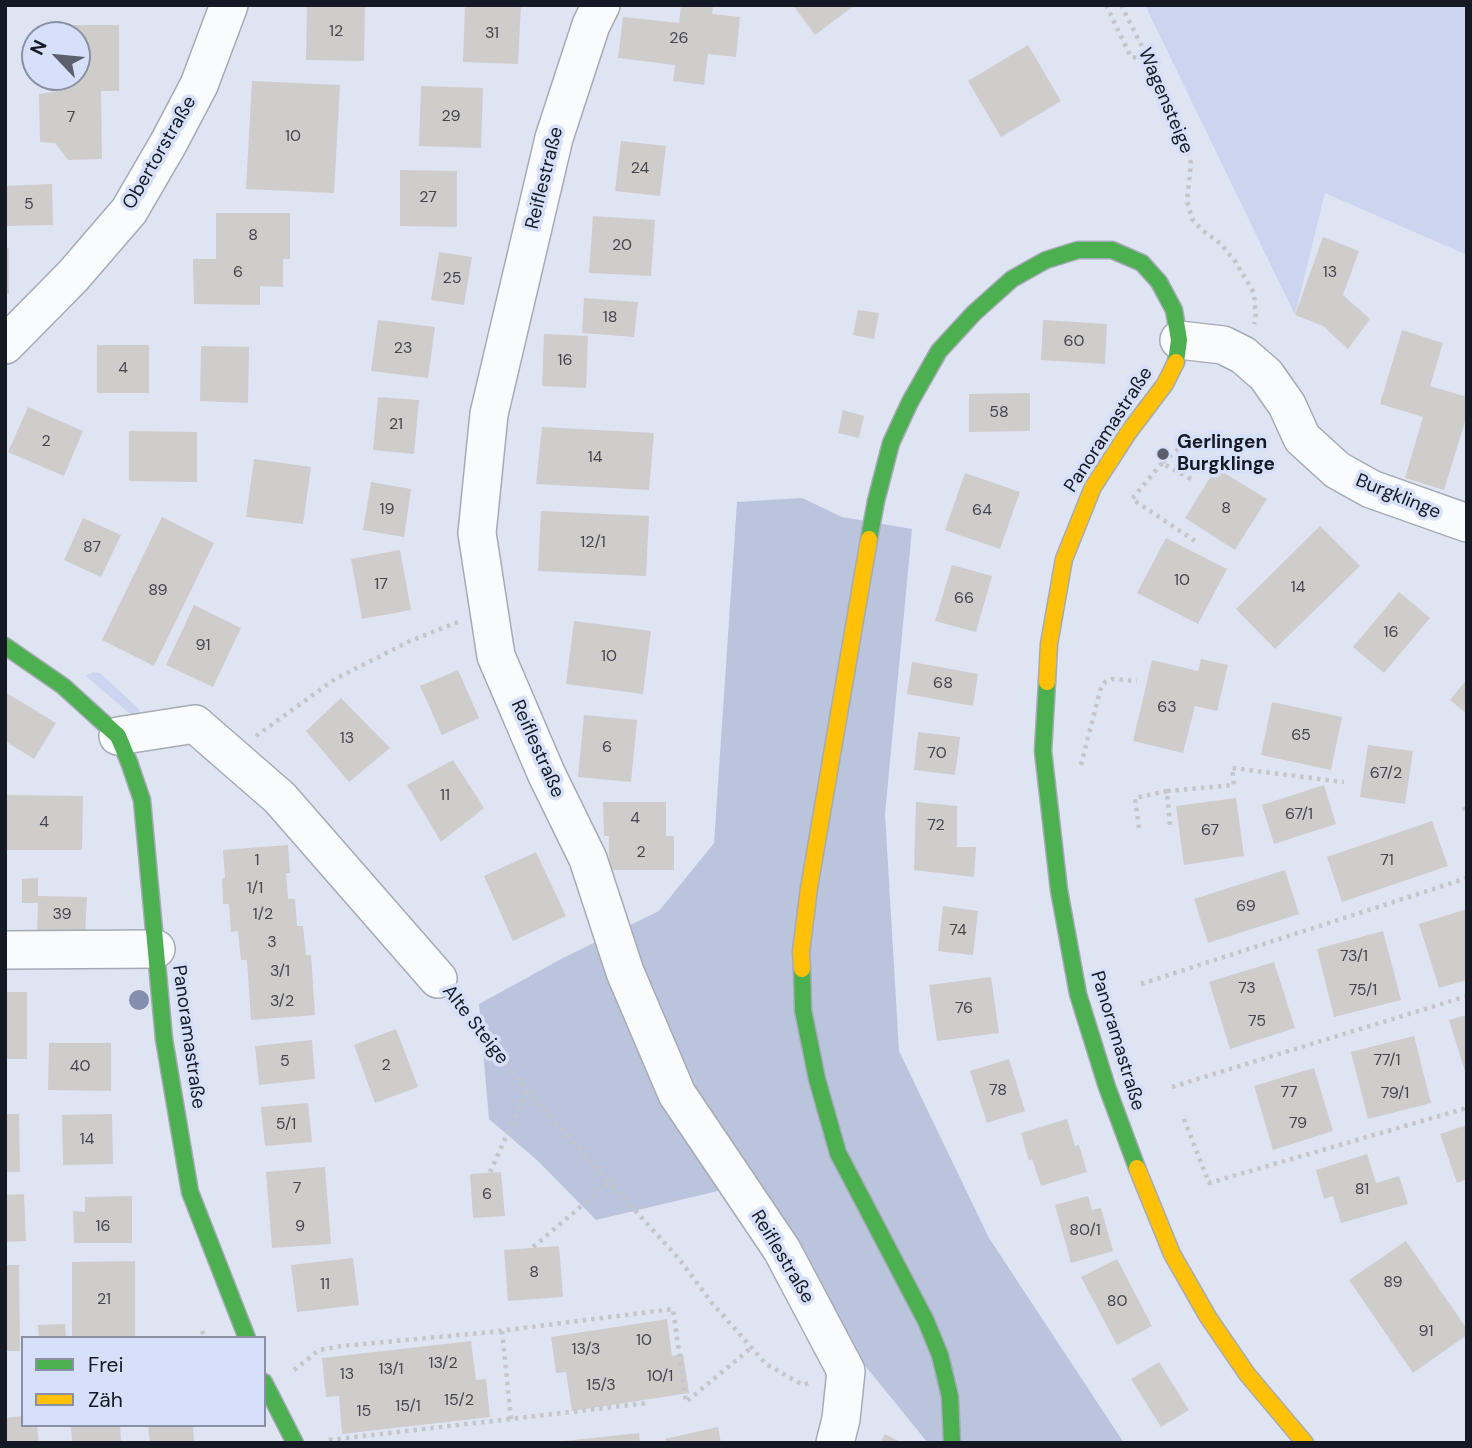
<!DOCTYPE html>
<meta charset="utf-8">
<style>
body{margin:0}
#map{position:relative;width:1472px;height:1448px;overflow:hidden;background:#dfe4f2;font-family:"DM Sans",sans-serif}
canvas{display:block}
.frame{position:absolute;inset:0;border:7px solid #151924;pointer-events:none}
.legend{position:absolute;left:21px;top:1336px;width:245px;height:91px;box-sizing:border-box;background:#d7e0fa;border:2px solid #8990a4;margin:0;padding:9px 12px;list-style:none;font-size:21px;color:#151924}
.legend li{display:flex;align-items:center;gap:14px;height:35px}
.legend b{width:35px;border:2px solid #8990a4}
.north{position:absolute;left:21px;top:21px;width:70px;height:70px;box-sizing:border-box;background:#d7e0fa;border:2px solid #8990a4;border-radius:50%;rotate:296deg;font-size:19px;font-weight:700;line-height:28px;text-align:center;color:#151924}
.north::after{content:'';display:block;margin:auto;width:24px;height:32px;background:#5c606c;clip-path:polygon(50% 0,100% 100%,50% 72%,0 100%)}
</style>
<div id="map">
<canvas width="1472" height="1448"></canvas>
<div class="frame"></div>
<ul class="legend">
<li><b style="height:9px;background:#4caf50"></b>Frei</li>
<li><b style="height:9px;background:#ffc107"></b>Zäh</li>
</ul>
<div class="north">N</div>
</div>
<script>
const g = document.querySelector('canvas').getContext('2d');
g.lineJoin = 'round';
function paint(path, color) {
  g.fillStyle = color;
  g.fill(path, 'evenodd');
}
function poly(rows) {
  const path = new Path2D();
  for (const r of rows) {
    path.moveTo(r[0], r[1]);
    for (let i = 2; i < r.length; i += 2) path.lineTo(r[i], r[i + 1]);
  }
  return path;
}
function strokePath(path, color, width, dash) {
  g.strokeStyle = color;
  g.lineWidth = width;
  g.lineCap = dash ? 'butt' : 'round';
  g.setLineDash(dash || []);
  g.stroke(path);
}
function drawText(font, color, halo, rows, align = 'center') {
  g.font = font + ' "DM Sans",sans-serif';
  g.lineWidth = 7;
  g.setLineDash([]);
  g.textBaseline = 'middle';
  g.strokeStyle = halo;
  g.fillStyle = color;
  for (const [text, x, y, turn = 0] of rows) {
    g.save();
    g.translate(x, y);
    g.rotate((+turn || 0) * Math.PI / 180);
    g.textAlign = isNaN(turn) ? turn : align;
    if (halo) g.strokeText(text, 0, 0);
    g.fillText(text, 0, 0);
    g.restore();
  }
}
paint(poly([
 [1145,5,1467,5,1467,255,1325,193,1295,315],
 [93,672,100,673,139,709,140,715,130,714,86,676]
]), '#cbd5ef');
paint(poly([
 [802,498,842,517,912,529,885,814,899,1051,989,1238,1124,1443,928,1443,722,1190,596,1220,538,1161,489,1119,479,1004,563,958,659,911,714,843,737,502]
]), '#bbc4dd');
paint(poly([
 [307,5,365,5,364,61,306,60],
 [465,5,521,5,518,64,463,62],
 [681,5,713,5,712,14,740,17,736,57,708,54,704,85,673,81,675,65,618,58,623,17,679,23],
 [793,5,855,5,815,35],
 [60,25,119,25,119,91,101,91,102,159,68,160,55,143,40,142,39,94,59,91,59,77,77,77,77,35,60,35],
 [1028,45,1061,101,1001,137,968,81],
 [252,81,340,85,334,193,246,189],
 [421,86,483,88,481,148,419,146],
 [621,141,666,146,660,196,615,191],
 [400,170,457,171,457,227,400,226],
 [52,184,53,225,5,226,5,186],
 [216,213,290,213,290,259,283,259,283,287,260,286,260,305,194,304,193,259,216,259],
 [593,216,655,220,651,276,589,273],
 [1323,237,1359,251,1343,295,1370,319,1348,349,1323,326,1295,315],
 [5,248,9,248,9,294,5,294],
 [439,252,472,257,464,305,431,300],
 [584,298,638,302,634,337,582,333],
 [858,310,879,313,874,339,853,335],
 [378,320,435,327,428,378,371,371],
 [1043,320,1107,324,1105,364,1041,360],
 [1402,330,1443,343,1430,386,1467,397,1467,415,1444,490,1405,478,1423,417,1380,404],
 [544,334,588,336,586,388,542,386],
 [97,345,149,345,149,393,97,393],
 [201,346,249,347,248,403,200,401],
 [1030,393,1030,431,969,432,969,394],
 [378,397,419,400,414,454,373,450],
 [28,407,83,431,64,476,8,452],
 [843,410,864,416,859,438,838,433],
 [542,427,654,433,649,490,536,484],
 [129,431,197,432,197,482,129,481],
 [254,459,311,467,303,524,246,517],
 [1216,468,1267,499,1235,550,1185,518],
 [965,473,1020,492,1000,549,945,530],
 [371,482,411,489,404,537,363,530],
 [541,511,649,516,646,576,538,571],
 [162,517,214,543,154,666,102,640],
 [83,518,121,535,101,577,64,560],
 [1320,526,1360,566,1275,649,1236,609],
 [1166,538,1227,569,1198,624,1137,593],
 [400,550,411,610,362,619,351,559],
 [952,565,992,576,976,632,935,621],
 [1399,592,1430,618,1384,673,1353,647],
 [194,605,241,628,213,687,166,665],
 [574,621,651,631,643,694,566,684],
 [1201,659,1228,665,1217,711,1195,706,1183,753,1133,741,1152,660,1198,671],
 [912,662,978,674,973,706,907,694],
 [458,670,479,718,442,735,420,686],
 [1467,679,1467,714,1450,700],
 [5,692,56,723,34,759,5,741],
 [341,698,390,748,349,782,306,731],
 [1272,702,1342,717,1331,770,1261,755],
 [584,715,637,720,631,782,578,777],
 [918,732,960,737,955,775,914,770],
 [1368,745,1413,751,1405,804,1360,797],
 [453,760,484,808,441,842,407,785],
 [1324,785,1336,824,1274,844,1262,805],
 [5,795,83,796,82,850,5,850],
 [1236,798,1244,856,1184,865,1176,806],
 [603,802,666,802,666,836,674,836,674,870,609,870,609,836,604,836],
 [916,802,957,806,957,847,976,847,974,877,914,870],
 [1432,821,1448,866,1342,902,1327,857],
 [288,845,290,873,286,873,288,899,295,899,297,926,303,926,306,955,311,955,315,1015,251,1020,247,960,241,960,238,931,231,932,229,904,223,904,222,878,225,878,223,850],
 [536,852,566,916,513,941,484,876],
 [1285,870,1299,914,1208,943,1194,899],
 [38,878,38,896,87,897,85,934,37,932,38,903,22,903,22,879],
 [943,906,978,911,973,955,938,951],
 [1467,909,1467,980,1439,988,1419,924],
 [1383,931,1401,1000,1334,1017,1317,949],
 [1274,962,1295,1028,1230,1049,1209,982],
 [991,977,999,1033,937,1041,929,985],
 [5,992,27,992,27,1059,5,1059],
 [1467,1015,1467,1075,1466,1075,1449,1020],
 [396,1029,418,1087,375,1103,354,1045],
 [1414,1036,1431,1103,1368,1119,1351,1052],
 [312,1040,315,1079,259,1085,255,1046],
 [49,1043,111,1043,111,1091,48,1090],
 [1009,1059,1025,1111,987,1123,970,1071],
 [1314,1068,1333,1131,1273,1150,1254,1086],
 [308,1103,312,1142,265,1146,261,1107],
 [5,1114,19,1114,20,1172,5,1172],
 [112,1114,113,1164,63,1165,62,1115],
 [1067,1119,1075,1146,1079,1145,1087,1172,1041,1186,1032,1159,1029,1161,1021,1133],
 [1467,1125,1467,1179,1457,1183,1440,1134],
 [1367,1154,1376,1183,1399,1176,1408,1204,1341,1223,1333,1196,1324,1199,1316,1170],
 [325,1167,331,1244,272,1248,266,1172],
 [501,1172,505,1216,473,1218,470,1174],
 [24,1194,26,1241,5,1242,5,1195],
 [132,1196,132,1243,74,1243,73,1211,85,1212,85,1197],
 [1088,1196,1092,1210,1101,1208,1113,1251,1071,1263,1055,1205],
 [1406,1241,1467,1329,1467,1335,1413,1373,1349,1280],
 [559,1246,563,1297,508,1301,504,1250],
 [353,1258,359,1305,297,1312,291,1265],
 [1117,1259,1152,1326,1117,1345,1081,1277],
 [135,1261,135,1338,72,1338,72,1262],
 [5,1265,19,1265,20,1351,5,1351],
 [667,1319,672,1356,683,1354,689,1393,572,1411,566,1372,556,1373,551,1337],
 [65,1324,66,1338,39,1338,38,1325],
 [471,1341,476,1380,486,1379,490,1417,342,1434,339,1396,326,1397,322,1358],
 [1159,1362,1189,1410,1161,1427,1131,1379],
 [23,1416,23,1425,37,1425,39,1443,5,1443,5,1418],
 [71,1425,120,1425,121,1443,72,1443],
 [148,1425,193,1425,194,1443,150,1443],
 [718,1427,721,1443,665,1443,665,1439],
 [639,1433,640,1443,564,1443,564,1441],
 [885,1434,902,1443,880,1443]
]), '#cfcccc');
const street = poly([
 [601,5,591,25,554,138,489,414,477,533,496,656,546,773,588,859,625,972,677,1094,782,1250,846,1371,841,1419,835,1443],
 [1179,340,1223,345,1243,355,1266,375,1287,405,1302,438,1337,470,1371,489,1467,523],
 [5,345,73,276,129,211,168,144,199,85,229,5],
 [118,736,195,724,280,798,438,979],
 [5,950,156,949]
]);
const fast = poly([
 [869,539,876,501,891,443,910,402,939,351,974,313,1012,279,1046,260,1078,250,1112,250,1142,263,1159,282,1174,310,1179,340,1176,362],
 [5,646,63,686,118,736,129,762,142,800,164,1039,190,1192,247,1338],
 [1047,682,1043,751,1059,890,1078,994,1107,1087,1137,1168],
 [802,969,803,1010,817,1079,838,1153,926,1321,940,1355,950,1397,952,1443],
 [264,1382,295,1443]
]);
const slow = poly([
 [1047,682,1049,644,1064,559,1093,487,1128,433,1165,384,1176,362],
 [802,969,801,952,809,888,869,539],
 [1137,1168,1172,1254,1208,1317,1247,1374,1305,1443]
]);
strokePath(street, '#a6aab6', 40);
strokePath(fast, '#a6aab6', 19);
strokePath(slow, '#a6aab6', 19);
strokePath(poly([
 [1106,5,1131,57,1148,59],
 [1121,5,1161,84,1191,163,1187,201,1192,219,1202,230,1221,244,1235,261,1254,293,1256,319,1254,324],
 [1162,463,1132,499,1195,541],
 [1191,479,1162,463,1190,439,1207,444],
 [256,736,335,679,410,641,458,622],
 [1081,765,1101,687,1105,682,1112,679,1137,681],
 [1167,791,1234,785,1232,768,1344,782],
 [1464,807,1467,814],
 [1139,828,1135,798,1167,791,1170,826],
 [1141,984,1467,878],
 [458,1004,527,1091,680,1260,712,1303,766,1364,803,1385,813,1382],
 [1172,1087,1467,996],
 [1184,1119,1209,1183,1467,1108],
 [490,1172,527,1091],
 [533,1247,610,1182],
 [202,1331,205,1338],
 [502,1331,511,1419],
 [294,1370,319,1350,342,1346,491,1332,673,1309,686,1402,751,1348],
 [329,1440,648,1403]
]), '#c5c6cb', 4.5, [3.5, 5]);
strokePath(street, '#fafbfd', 37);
strokePath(fast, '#4caf50', 16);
strokePath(slow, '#ffc107', 16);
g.fillStyle = '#848eae';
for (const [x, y] of [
 [139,1000]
]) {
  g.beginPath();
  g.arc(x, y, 10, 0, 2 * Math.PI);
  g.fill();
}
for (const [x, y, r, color] of [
 [1163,454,7,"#5c606c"]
]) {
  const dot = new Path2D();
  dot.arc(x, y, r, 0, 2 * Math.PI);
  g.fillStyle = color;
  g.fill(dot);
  strokePath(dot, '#d7e0fa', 2.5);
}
drawText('16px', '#44464e', null, [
 ["12",336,32],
 ["31",492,34],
 ["26",679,39],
 ["29",451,117],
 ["7",71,118],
 ["10",293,137],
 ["24",640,169],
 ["27",428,198],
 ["5",29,205],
 ["8",253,236],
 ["20",622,246],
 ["6",238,273],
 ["13",1330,273],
 ["25",452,279],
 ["18",610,318],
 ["60",1074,342],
 ["23",403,349],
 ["16",565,361],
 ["4",123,369],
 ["58",999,413],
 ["21",396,425],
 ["2",46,442],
 ["14",595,458],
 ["8",1226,509],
 ["19",387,510],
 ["64",982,511],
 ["12/1",593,543],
 ["87",92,548],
 ["10",1182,581],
 ["17",381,585],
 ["14",1298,588],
 ["89",158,591],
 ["66",964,599],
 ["16",1391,633],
 ["91",203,646],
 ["10",609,657],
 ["68",943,684],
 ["63",1167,708],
 ["65",1301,736],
 ["13",347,739],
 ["6",607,748],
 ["70",937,754],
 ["67/2",1386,774],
 ["11",445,796],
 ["67/1",1299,815],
 ["4",635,819],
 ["4",44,823],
 ["72",936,826],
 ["67",1210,831],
 ["2",641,853],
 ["1",257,861],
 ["71",1387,861],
 ["1/1",255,889],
 ["69",1246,907],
 ["39",62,915],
 ["1/2",263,915],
 ["74",958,931],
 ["3",272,943],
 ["73/1",1354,957],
 ["3/1",280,972],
 ["73",1247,989],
 ["75/1",1363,991],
 ["3/2",282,1002],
 ["76",964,1009],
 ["75",1257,1022],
 ["77/1",1387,1061],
 ["5",285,1062],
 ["2",386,1066],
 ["40",80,1067],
 ["78",998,1091],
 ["77",1289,1093],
 ["79/1",1395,1094],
 ["79",1298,1124],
 ["5/1",286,1125],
 ["14",87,1140],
 ["7",297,1189],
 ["81",1362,1190],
 ["6",487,1195],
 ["16",103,1227],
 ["9",300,1227],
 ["80/1",1085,1231],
 ["8",534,1273],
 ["89",1393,1283],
 ["11",325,1285],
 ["21",104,1300],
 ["80",1117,1302],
 ["91",1426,1332],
 ["10",644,1341],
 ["13/3",586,1350],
 ["13/2",443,1364],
 ["13/1",391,1370],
 ["13",347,1375],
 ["10/1",660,1377],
 ["15/3",601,1386],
 ["15/2",459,1401],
 ["15/1",408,1407],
 ["15",364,1412]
]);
drawText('19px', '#151924', '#d7e0fa', [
 ["Wagensteige",1165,101,67],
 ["Obertorstraße",160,153,-60],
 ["Reiflestraße",545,178,-76],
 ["Panoramastraße",1109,430,-57],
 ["Burgklinge",1398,497,22],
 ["Reiflestraße",537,749,66],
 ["Alte Steige",475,1025,52],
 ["Panoramastraße",188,1037,82],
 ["Panoramastraße",1117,1041,73],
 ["Reiflestraße",782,1257,59]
]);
drawText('bold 19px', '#151924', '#d7e0fa', [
 ["Gerlingen",1177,443],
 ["Burgklinge",1177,465]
], 'left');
</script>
